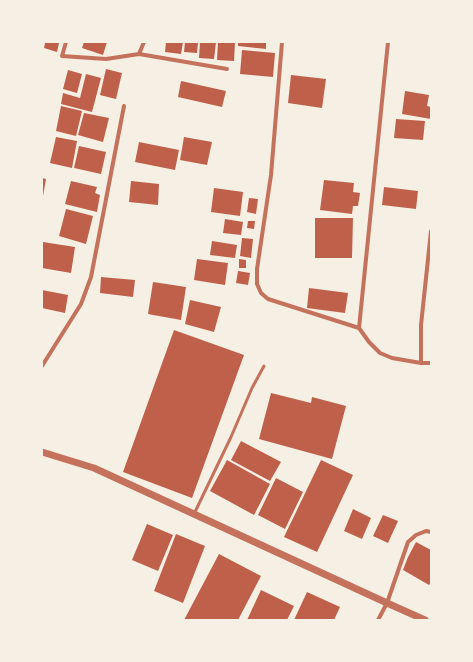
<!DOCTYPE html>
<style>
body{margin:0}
#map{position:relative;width:473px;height:662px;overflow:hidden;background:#f6efe4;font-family:Helvetica,sans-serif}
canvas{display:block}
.frame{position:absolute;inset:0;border:43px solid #f6efe4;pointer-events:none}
</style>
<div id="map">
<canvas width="473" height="662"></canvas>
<div class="frame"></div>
</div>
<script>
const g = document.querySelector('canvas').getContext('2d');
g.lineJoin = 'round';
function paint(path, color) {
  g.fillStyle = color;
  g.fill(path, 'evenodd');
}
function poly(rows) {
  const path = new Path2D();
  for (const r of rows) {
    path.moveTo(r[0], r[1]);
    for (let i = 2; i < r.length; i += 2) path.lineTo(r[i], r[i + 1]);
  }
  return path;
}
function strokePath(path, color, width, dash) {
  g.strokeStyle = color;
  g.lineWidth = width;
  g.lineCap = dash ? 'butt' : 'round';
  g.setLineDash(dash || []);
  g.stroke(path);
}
paint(poly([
 [42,42,55,42,59,43,57,52,44,48,45,43],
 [84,42,107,42,103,55,82,48],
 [166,42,183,42,181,54,165,52],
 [185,42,198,42,197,53,184,52],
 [200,42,216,42,214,59,199,58],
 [218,42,235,42,234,61,217,60],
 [238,42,266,42,266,49,238,46],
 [242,50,275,53,273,77,240,74],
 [106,69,122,73,116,99,100,95],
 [68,70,82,74,77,93,63,89],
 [86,74,101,78,92,112,61,104,63,93,80,98],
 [291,75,326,79,322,108,288,103],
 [181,81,226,91,222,107,178,97],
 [405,91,429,95,427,106,431,107,431,119,402,114],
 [61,106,82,111,76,136,56,131],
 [84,113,109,118,103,142,78,135],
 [396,119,425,121,423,140,394,138],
 [56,137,77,141,72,168,50,163],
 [184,137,212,142,207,165,180,160],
 [139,142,179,150,175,170,135,162],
 [79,146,106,152,101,174,74,168],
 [42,178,46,179,43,196,42,196],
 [324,180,354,183,353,192,360,193,358,206,353,206,352,214,320,210],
 [71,181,97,187,95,193,100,195,97,212,65,204],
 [131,181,159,184,158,205,129,202],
 [384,187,418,191,416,209,382,205],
 [214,188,243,192,240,216,211,212],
 [249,198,258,199,256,214,247,212],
 [66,209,93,216,86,244,59,236],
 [315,218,353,218,352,258,315,258],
 [225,219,243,222,241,235,223,233],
 [248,221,255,221,254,229,247,228],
 [242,238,253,239,251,258,240,256],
 [212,241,237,245,235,258,210,255],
 [43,242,75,247,71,273,42,268],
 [197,259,228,263,225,285,194,280],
 [239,259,246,260,246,268,239,268],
 [238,271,250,273,248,285,236,283],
 [101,277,135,280,133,297,100,293],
 [153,282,186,287,181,320,148,314],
 [309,288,348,293,345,313,307,308],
 [42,290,68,295,65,313,42,308],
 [190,300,221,307,214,332,185,324],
 [174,330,244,355,192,498,123,472],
 [271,393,311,403,312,397,346,406,332,459,259,439],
 [241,441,281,462,270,481,231,460],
 [227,460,270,484,254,515,210,491],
 [321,460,353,475,317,552,284,537],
 [276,478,303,492,285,529,258,515],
 [353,509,371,518,362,539,344,531],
 [383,515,398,521,388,543,373,536],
 [147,524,173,535,158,571,132,560],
 [176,534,205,546,183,603,154,591],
 [416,542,431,550,431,582,429,585,403,570,408,557],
 [219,554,261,576,238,620,184,620],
 [261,590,294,606,287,620,247,620],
 [307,592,340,607,334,620,294,620]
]), '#bf614a');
strokePath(poly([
 [194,514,231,437,252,388,264,366]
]), '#c5725c', 3);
strokePath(poly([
 [66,42,62,56,106,59,139,54,144,42],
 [282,42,271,175,257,269,257,284,261,293,268,299,359,328,369,342,380,353,392,358,421,363],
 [139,54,227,69],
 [431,231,421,325,421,363,431,363],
 [359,328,388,42],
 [42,366,81,304,91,277,124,106],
 [378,620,387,603,408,542,416,535,426,531,431,532]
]), '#c5725c', 4);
strokePath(poly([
 [42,452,94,468,387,603,425,620]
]), '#c5725c', 7);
</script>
